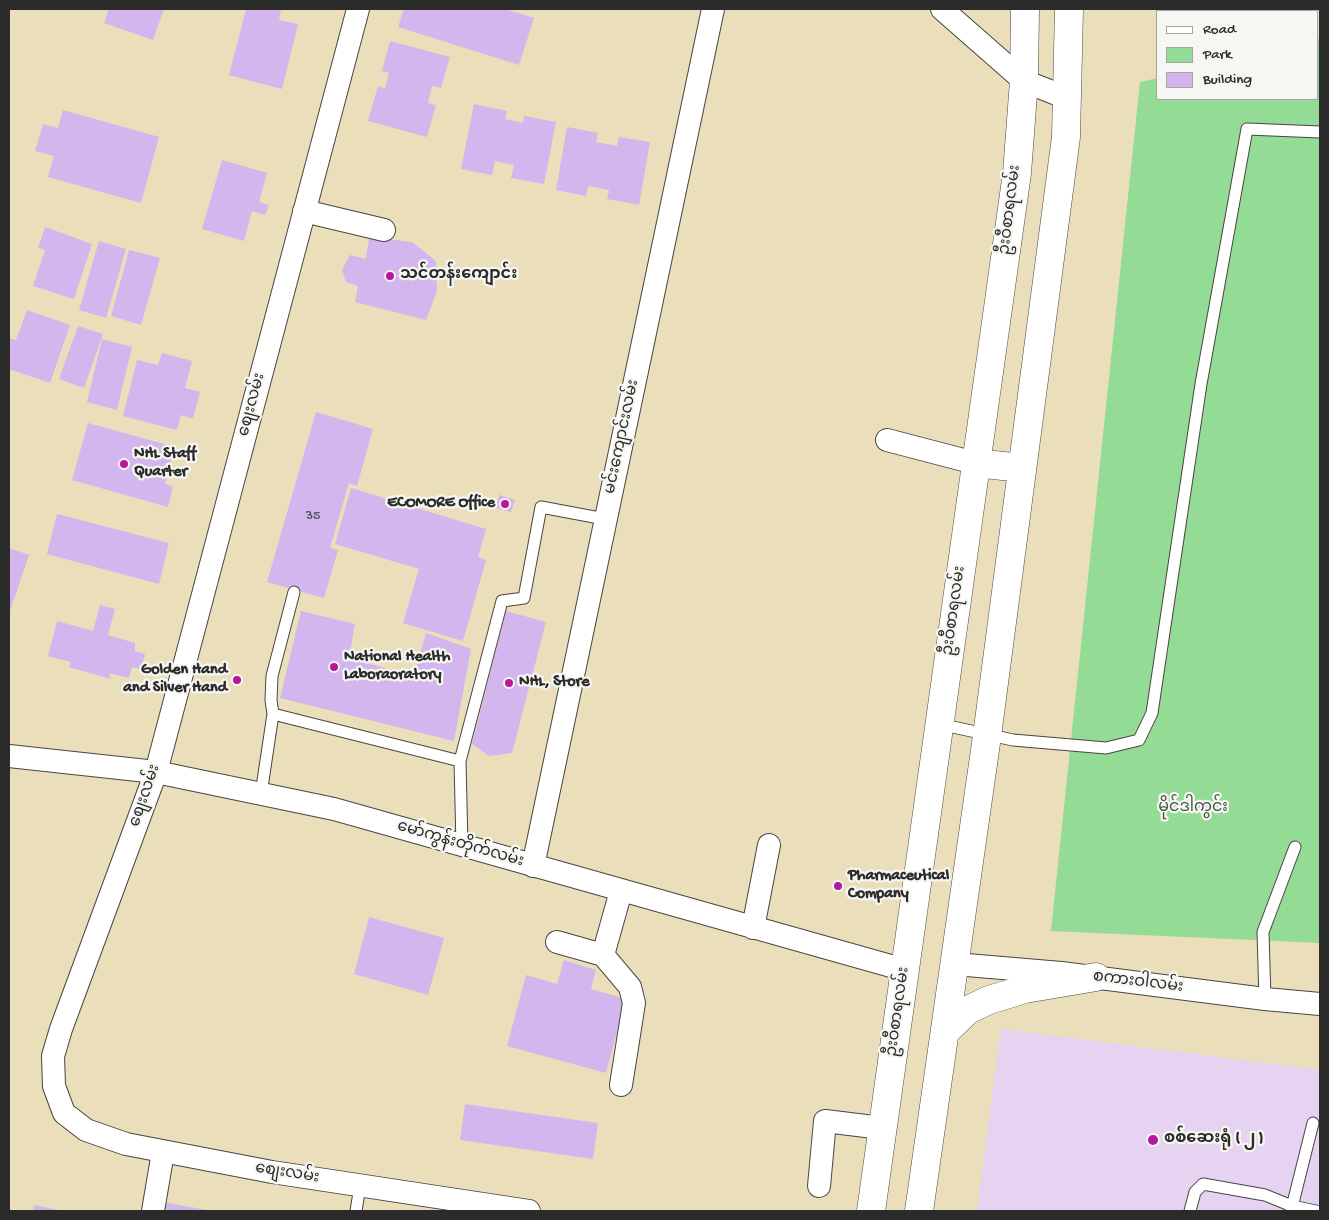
<!DOCTYPE html>
<meta charset="utf-8">
<style>
body{margin:0}
#map{position:relative;width:1329px;height:1220px;overflow:hidden;background:#ebdebb;font-family:"Gochi Hand",sans-serif}
canvas{display:block}
.frame{position:absolute;inset:0;border:10px solid #2b2b2b;pointer-events:none}
.legend{position:absolute;left:1156px;top:10px;width:162px;height:90px;box-sizing:border-box;background:#f6f6f2;border:1px solid #a5a5a2;margin:0;padding:6px 9px;list-style:none;font-size:15px;color:#2b2b2b}
.legend li{display:flex;align-items:center;gap:10px;height:25px}
.legend b{width:25px;border:1px solid #a5a5a2}
</style>
<div id="map">
<canvas width="1329" height="1220"></canvas>
<div class="frame"></div>
<ul class="legend">
<li><b style="height:6px;background:#fff"></b>Road</li>
<li><b style="height:14px;background:#94db95"></b>Park</li>
<li><b style="height:14px;background:#d2b6ed"></b>Building</li>
</ul>
</div>
<script>
const g = document.querySelector('canvas').getContext('2d');
g.lineJoin = 'round';
function paint(path, color) {
  g.fillStyle = color;
  g.fill(path, 'evenodd');
}
function poly(rows) {
  const path = new Path2D();
  for (const r of rows) {
    path.moveTo(r[0], r[1]);
    for (let i = 2; i < r.length; i += 2) path.lineTo(r[i], r[i + 1]);
  }
  return path;
}
function strokePath(path, color, width, dash) {
  g.strokeStyle = color;
  g.lineWidth = width;
  g.lineCap = dash ? 'butt' : 'round';
  g.setLineDash(dash || []);
  g.stroke(path);
}
function drawText(font, color, halo, rows, align = 'center') {
  g.font = font + ' "Gochi Hand","Noto Sans Myanmar",sans-serif';
  g.lineWidth = 4.5;
  g.setLineDash([]);
  g.textBaseline = 'middle';
  g.strokeStyle = halo;
  g.fillStyle = color;
  for (const [text, x, y, turn = 0] of rows) {
    g.save();
    g.translate(x, y);
    g.rotate((+turn || 0) * Math.PI / 180);
    g.textAlign = isNaN(turn) ? turn : align;
    if (halo) g.strokeText(text, 0, 0);
    g.fillText(text, 0, 0);
    g.restore();
  }
}
paint(poly([
 [1001,1029,1320,1070,1320,1211,977,1211]
]), '#e5d3f1');
paint(poly([
 [1320,38,1320,943,1051,931,1140,82,1158,78,1158,99,1318,99,1318,39]
]), '#94db95');
paint(poly([
 [109,9,164,9,153,40,104,23],
 [246,9,281,9,279,20,298,24,282,89,229,75],
 [404,9,505,9,534,18,519,65,398,27],
 [390,41,450,57,441,88,432,86,428,103,436,105,427,137,368,121,378,86,385,89,389,73,382,71],
 [474,104,507,111,505,119,523,123,524,116,556,122,544,184,511,178,514,165,495,161,492,175,461,169],
 [63,110,159,137,141,203,48,177,54,156,35,151,43,124,58,128],
 [567,127,598,133,596,142,617,146,619,137,650,142,639,205,607,199,609,190,588,186,586,196,556,190],
 [222,160,267,173,259,202,269,205,265,215,252,211,244,241,202,229],
 [45,227,92,244,74,299,33,286,45,250,38,248],
 [369,237,412,242,436,261,437,291,426,320,355,302,358,286,346,282,342,270,350,255,366,259],
 [99,241,126,249,106,318,79,310],
 [129,250,160,258,141,325,111,316],
 [27,310,70,325,50,383,9,369,9,338,16,340],
 [78,326,103,334,84,388,59,379],
 [102,339,132,347,117,410,87,402],
 [162,353,192,361,185,388,200,392,193,419,181,415,177,430,123,416,137,360,158,365],
 [316,412,373,429,357,486,349,483,330,548,338,550,324,598,267,582],
 [88,423,175,447,165,484,173,486,168,507,72,480],
 [351,488,486,529,478,557,486,560,463,641,403,623,419,569,335,544],
 [499,495,515,500,511,512,496,508],
 [57,514,169,543,159,584,47,554],
 [9,548,29,555,9,614],
 [100,605,115,609,108,635,135,643,135,651,145,654,141,669,132,667,129,678,109,673,111,679,69,667,71,662,48,656,57,621,93,631],
 [301,611,355,624,349,658,414,676,426,633,471,649,454,741,280,698],
 [506,611,546,622,512,753,489,756,472,744],
 [369,917,444,938,428,995,354,974],
 [564,960,596,970,591,989,626,999,606,1073,507,1046,526,975,557,984],
 [465,1104,598,1123,593,1159,460,1140],
 [163,1202,207,1210,207,1211,161,1211],
 [34,1205,58,1210,57,1211,33,1211]
]), '#d2b6ed');
const service = poly([
 [294,592,272,676,271,700,273,714,460,761,502,601,524,598,541,507,605,519],
 [939,724,1013,740,1106,748,1139,740,1152,713,1201,384,1247,129,1320,132],
 [460,761,462,846],
 [261,794,273,714],
 [1265,999,1263,932,1295,847],
 [356,1211,360,1186],
 [1190,1211,1195,1192,1203,1184,1265,1195,1292,1206,1316,1211],
 [1291,1211,1313,1123]
]);
const minor = poly([
 [358,9,156,772,61,1029,53,1056,54,1086,64,1113,86,1130,126,1144,272,1172,529,1211],
 [942,9,1024,81,1067,98],
 [304,211,384,230],
 [887,440,975,463],
 [9,756,156,772,334,809,905,970],
 [533,866,713,9],
 [621,891,603,955,630,987,634,1003,621,1085],
 [753,928,769,845],
 [557,942,603,955],
 [955,964,1061,973,1265,999,1320,1004],
 [819,1186,825,1121,882,1128],
 [153,1211,163,1152]
]);
const primary = poly([
 [975,463,1022,468],
 [946,1031,968,1010,989,1000,1025,989,1096,977],
 [871,1211,1017,173,1024,81,1025,9],
 [919,1211,987,736,1066,137,1069,9]
]);
strokePath(service, '#484641', 13);
strokePath(minor, '#484641', 24);
strokePath(primary, '#484641', 29);
strokePath(service, '#fff', 11);
strokePath(minor, '#fff', 22);
strokePath(primary, '#fff', 28);
for (const [x, y, r, color] of [
 [390,276,5,"#b5179e"],
 [124,464,5,"#b5179e"],
 [505,504,5,"#b5179e"],
 [334,667,5,"#b5179e"],
 [237,680,5,"#b5179e"],
 [509,683,5,"#b5179e"],
 [838,886,5,"#b5179e"],
 [1153,1140,6,"#b5179e"]
]) {
  const dot = new Path2D();
  dot.arc(x, y, r, 0, 2 * Math.PI);
  g.fillStyle = color;
  g.fill(dot);
  strokePath(dot, '#f6f6f2', 2);
}
drawText('14px', '#554e5c', null, [
 ["35",313,517]
]);
drawText('16px', '#2b2b2b', '#f6f6f2', [
 ["ဦးဝီစာရလမ်း",1011,210,-83],
 ["စျေးလမ်း",253,405,-75],
 ["မင်းကျောင်းလမ်း",623,437,-78],
 ["ဦးဝီစာရလမ်း",955,611,-82],
 ["စျေးလမ်း",146,796,-71],
 ["မော်ကွန်းတိုက်လမ်း",460,845,16],
 ["စကားဝါလမ်း",1138,983,7],
 ["ဦးဝီစာရလမ်း",899,1012,-82],
 ["စျေးလမ်း",287,1174,9]
]);
drawText('bold 16px', '#2b2b2b', '#f6f6f2', [
 ["သင်တန်းကျောင်း",400,276],
 ["NHL Staff",134,455],
 ["Quarter",134,473],
 ["ECOMORE Office",495,504,"right"],
 ["National Health",344,658],
 ["Laboraoratory",344,676],
 ["Golden Hand",227,671,"right"],
 ["and Silver Hand",227,689,"right"],
 ["NHL, Store",519,683],
 ["Pharmaceutical",848,877],
 ["Company",848,895],
 ["စစ်ဆေးရုံ ( ၂ )",1164,1140]
], 'left');
drawText('16px', '#455746', '#f6f6f2', [
 ["မိုင်ဒါကွင်း",1193,809]
]);
</script>
